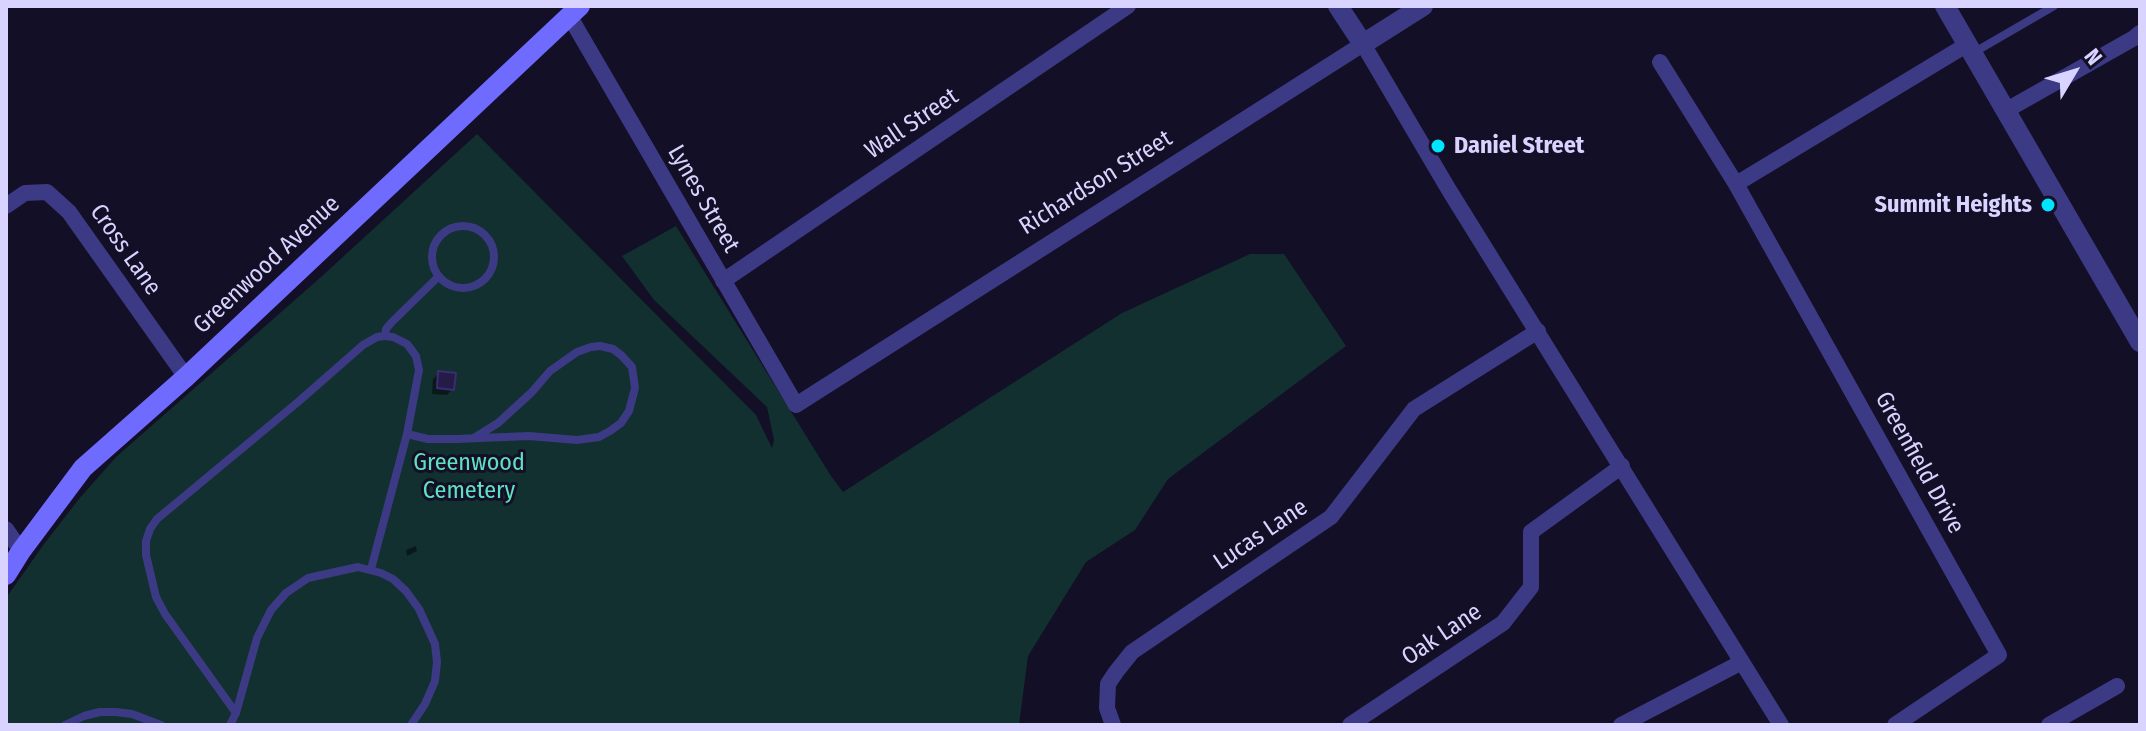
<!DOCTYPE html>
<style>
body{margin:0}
#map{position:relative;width:2146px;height:731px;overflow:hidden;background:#130f26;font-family:"Fira Sans Condensed",sans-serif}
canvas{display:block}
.frame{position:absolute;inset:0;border:8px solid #d9d4ff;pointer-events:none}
.north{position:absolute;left:2034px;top:32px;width:80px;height:80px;-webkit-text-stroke:6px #130f26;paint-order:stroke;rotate:52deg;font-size:22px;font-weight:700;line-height:32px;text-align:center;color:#d9d4ff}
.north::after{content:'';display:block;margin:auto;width:28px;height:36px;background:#d9d4ff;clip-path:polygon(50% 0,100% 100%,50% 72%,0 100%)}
</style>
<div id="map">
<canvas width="2146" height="731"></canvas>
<div class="frame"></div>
<div class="north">N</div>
</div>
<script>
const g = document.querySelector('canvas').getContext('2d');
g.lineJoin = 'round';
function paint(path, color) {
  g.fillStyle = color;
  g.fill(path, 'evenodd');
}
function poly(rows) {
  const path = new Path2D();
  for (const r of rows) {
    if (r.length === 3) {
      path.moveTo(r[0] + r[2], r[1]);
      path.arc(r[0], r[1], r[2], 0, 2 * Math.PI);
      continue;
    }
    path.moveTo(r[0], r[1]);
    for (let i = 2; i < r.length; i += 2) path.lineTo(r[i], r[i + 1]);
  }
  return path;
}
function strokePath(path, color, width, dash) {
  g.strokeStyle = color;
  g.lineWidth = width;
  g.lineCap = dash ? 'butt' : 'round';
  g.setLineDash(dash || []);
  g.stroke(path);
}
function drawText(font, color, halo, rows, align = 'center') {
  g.font = font + ' "Fira Sans Condensed",sans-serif';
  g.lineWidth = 6;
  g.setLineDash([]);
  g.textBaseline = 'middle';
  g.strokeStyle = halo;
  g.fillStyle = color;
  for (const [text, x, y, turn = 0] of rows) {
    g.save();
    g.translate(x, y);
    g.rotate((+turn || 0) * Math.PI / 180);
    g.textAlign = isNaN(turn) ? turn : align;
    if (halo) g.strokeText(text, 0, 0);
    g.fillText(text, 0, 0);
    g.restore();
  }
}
paint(poly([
 [477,134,756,415,772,448,774,440,767,407,654,300,622,256,676,226,831,476,843,492,1122,313,1250,254,1284,254,1346,346,1168,479,1135,530,1086,562,1028,656,1019,725,6,725,6,598,44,544,79,499,116,457,321,277]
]), '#12302f');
paint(poly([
 [439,373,452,389,447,395,432,394,433,379],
 [416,546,417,551,407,556,406,550]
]), '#0007');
const building = poly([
 [438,371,456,373,454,390,437,388,438,371]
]);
paint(building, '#241b47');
strokePath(building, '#3b2d73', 2);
strokePath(poly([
 [1973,53,2054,6],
 [463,257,31],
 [385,336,386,329,392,322,439,276],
 [407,434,428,439,457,439,529,436,577,440,599,437,610,431,621,423,629,411,635,388,632,367,621,355,613,349,600,346,591,347,577,352,550,371,532,392,498,423,474,438],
 [236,713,165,614,156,597,146,555,146,541,150,529,157,519,298,402,363,345,377,337,385,336,393,337,407,344,416,356,419,370,407,434,371,569],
 [65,725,84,716,100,712,116,712,132,714,161,725],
 [230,725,236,713,257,638,271,610,286,593,308,578,358,567,381,573,393,579,406,591,419,609,435,644,437,662,435,681,425,704,411,725]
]), '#3d3a85', 8);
strokePath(poly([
 [570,17,796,405,1363,44,1449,190,1781,725],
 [1660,62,1736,184,1999,655,1895,725],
 [2005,111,2134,38,2140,33],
 [1736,184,1968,44],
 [6,206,25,193,47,192,69,212,186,377],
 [723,281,1128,6],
 [6,529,21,551],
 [1113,725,1107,708,1108,684,1116,672,1132,652,1331,517,1414,409,1538,331],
 [1350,725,1503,623,1531,587,1531,532,1622,466],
 [1621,725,1742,662],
 [2049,725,2117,686]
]), '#3d3a85', 16);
strokePath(poly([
 [1338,6,1363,44,1423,6],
 [1945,6,2140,342]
]), '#3d3a85', 20);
strokePath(poly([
 [6,575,21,551,83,468,186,377,580,6]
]), '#6f6bff', 20);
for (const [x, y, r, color] of [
 [1438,146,8,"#00e5ff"],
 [2048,205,8,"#00e5ff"]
]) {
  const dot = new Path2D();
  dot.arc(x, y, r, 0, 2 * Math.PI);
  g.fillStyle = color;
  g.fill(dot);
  strokePath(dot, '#130f26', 3);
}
drawText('24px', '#d9d4ff', '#130f26', [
 ["Wall Street",912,124,-34],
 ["Richardson Street",1096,183,-32],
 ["Lynes Street",703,199,60],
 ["Cross Lane",125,250,55],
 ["Greenwood Avenue",267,265,-43],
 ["Greenfield Drive",1919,463,61],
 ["Lucas Lane",1261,535,-34],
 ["Oak Lane",1442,635,-34]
]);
drawText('bold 24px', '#d9d4ff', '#130f26', [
 ["Daniel Street",1454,146],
 ["Summit Heights",2032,205,"right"]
], 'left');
drawText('24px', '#5fe0c0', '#130f26', [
 ["Greenwood",469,463],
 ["Cemetery",469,491]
]);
</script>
